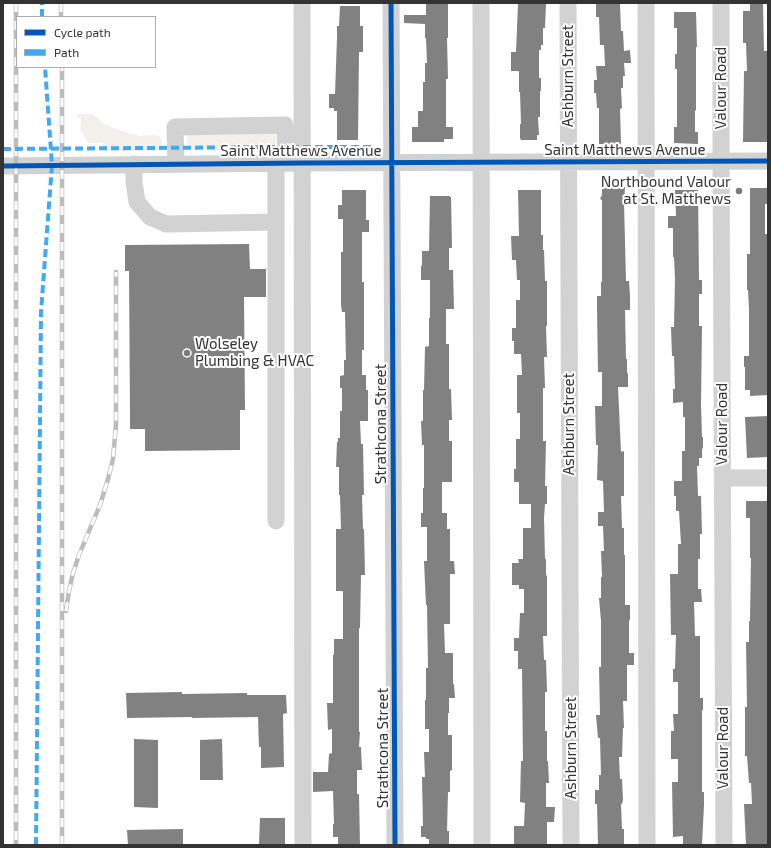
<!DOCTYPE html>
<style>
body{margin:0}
#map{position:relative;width:771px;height:848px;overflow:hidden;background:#fff;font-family:"Exo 2",sans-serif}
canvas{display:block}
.frame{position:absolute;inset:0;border:4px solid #333;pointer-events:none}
.legend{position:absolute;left:16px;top:16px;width:140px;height:52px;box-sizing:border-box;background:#fff;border:1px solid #adadad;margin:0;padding:5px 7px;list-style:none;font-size:12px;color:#333}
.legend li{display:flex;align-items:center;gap:8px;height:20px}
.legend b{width:20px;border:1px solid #adadad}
</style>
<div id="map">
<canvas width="771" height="848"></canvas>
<div class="frame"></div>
<ul class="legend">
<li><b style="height:5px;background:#0057b8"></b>Cycle path</li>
<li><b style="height:5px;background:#3fa9f5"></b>Path</li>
</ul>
</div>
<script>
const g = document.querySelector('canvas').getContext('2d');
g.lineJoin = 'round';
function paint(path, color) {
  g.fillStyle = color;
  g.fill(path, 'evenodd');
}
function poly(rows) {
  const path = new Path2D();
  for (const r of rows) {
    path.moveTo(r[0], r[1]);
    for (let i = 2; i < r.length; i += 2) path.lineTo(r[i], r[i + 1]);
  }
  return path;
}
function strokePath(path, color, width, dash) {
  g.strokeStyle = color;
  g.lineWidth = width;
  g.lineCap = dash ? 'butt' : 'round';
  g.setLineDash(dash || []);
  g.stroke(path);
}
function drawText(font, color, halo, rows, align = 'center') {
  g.font = font + ' "Exo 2",sans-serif';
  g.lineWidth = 4;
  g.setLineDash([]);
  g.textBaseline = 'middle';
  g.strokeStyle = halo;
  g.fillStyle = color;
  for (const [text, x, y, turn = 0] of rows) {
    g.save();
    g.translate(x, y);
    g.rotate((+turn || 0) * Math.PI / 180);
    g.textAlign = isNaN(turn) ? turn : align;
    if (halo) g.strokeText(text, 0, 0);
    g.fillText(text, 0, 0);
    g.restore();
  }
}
paint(poly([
 [77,114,91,114,97,117,103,123,113,128,128,133,140,136,155,135,159,136,162,140,162,143,160,148,156,151,104,151,103,143,88,143,80,129,81,117,77,117],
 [274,131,276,135,276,145,270,150,194,150,191,149,188,146,187,142,187,136,188,132]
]), '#f3efeb');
paint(poly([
 [426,3,448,3,448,38,447,38,448,79,446,79,446,127,453,127,453,139,444,139,444,142,412,142,412,127,418,127,418,111,423,111,423,82,425,82,425,63,427,63,426,38,425,38,425,24,404,23,404,15,426,15],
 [750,3,763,3,764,51,768,51,768,142,743,142,744,71,747,71,746,43,743,43,743,11,750,11],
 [518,4,546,4,545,28,543,28,543,45,541,45,541,50,539,50,539,78,541,78,541,91,540,91,540,117,538,117,539,135,537,135,537,140,521,140,520,138,520,124,521,124,520,92,519,92,519,71,511,71,511,52,516,52],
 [596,4,620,4,621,31,623,31,624,51,630,50,631,63,624,63,625,76,623,76,623,88,621,88,622,108,620,109,621,144,599,144,599,108,597,108,596,93,594,93,594,80,597,80,596,66,605,66,604,45,600,45,599,17,596,17],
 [340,6,360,6,360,26,363,26,363,52,359,52,358,140,337,140,337,111,334,111,334,108,329,108,329,94,335,94,337,38,337,26,339,26],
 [674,12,696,12,697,47,696,47,696,110,695,111,695,132,698,132,698,144,674,143,674,127,677,127,677,69,675,69,675,54,677,54,677,28,674,28],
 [625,187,624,203,626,281,629,281,630,296,630,310,625,310,626,359,627,359,627,373,628,373,628,387,618,387,621,452,624,451,624,496,621,496,622,528,624,528,624,555,625,555,625,605,630,605,630,620,629,620,629,653,634,653,634,665,627,665,627,701,623,701,624,728,623,728,622,757,619,757,620,779,622,779,623,800,622,804,621,804,622,829,624,829,624,845,598,845,597,804,595,804,595,790,599,790,599,775,601,775,600,738,598,738,596,715,600,715,599,667,601,667,601,621,599,598,601,598,601,577,602,577,601,551,604,551,603,526,598,526,598,512,604,512,603,481,597,480,598,445,596,445,595,406,602,406,602,372,598,372,597,308,597,296,601,296,601,282,602,282,602,200,600,199,602,195,602,188],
 [750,188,768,188,768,204,765,204,765,234,768,234,768,395,750,396,750,390,745,390,745,367,744,367,744,356,749,356,749,309,748,290,747,290,747,254,750,254],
 [342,190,366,190,366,220,369,220,369,232,362,232,362,282,364,282,364,350,362,350,362,375,366,375,366,390,368,390,368,421,360,421,361,444,363,444,364,495,362,495,363,529,364,529,365,575,361,575,360,628,359,628,359,732,360,732,359,747,361,747,362,770,357,770,357,794,359,794,360,845,338,845,338,837,333,837,333,824,334,824,333,791,313,792,313,772,328,772,329,754,332,753,332,729,328,730,327,703,333,703,333,655,334,655,334,639,343,639,343,591,336,591,336,529,341,529,340,495,339,495,339,467,336,467,337,442,338,442,338,438,340,438,340,411,342,411,342,388,340,388,340,376,344,375,344,360,346,360,345,312,342,312,341,305,341,252,343,252,343,219,338,219,338,205,342,205],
 [518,190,541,190,541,235,543,235,543,250,544,250,545,281,547,281,547,326,546,326,547,357,544,357,545,388,543,388,543,441,546,441,545,486,547,486,547,504,545,504,544,518,545,559,546,559,546,576,547,575,547,636,543,636,544,660,546,660,547,692,545,692,545,731,547,731,547,761,548,761,549,783,546,783,546,807,555,807,554,822,547,822,547,845,514,845,514,826,524,826,525,803,520,802,521,761,523,761,522,669,518,669,518,651,514,651,514,638,519,638,520,613,524,613,524,589,519,589,519,585,512,585,512,563,519,563,518,559,523,559,523,528,531,528,531,504,519,504,519,482,514,482,514,469,516,469,516,439,520,439,520,413,517,413,517,375,522,375,521,354,514,354,514,341,512,341,512,328,516,328,516,300,520,300,520,280,517,280,516,260,512,260,511,236,519,236],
 [675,190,698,190,699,280,702,280,702,294,699,294,699,326,702,326,701,404,702,437,703,437,703,448,702,449,702,458,699,458,699,466,697,466,698,496,701,496,702,534,700,534,700,559,698,559,698,589,701,589,702,602,694,602,695,636,700,636,700,698,703,698,703,710,702,710,702,792,704,792,704,805,702,845,683,845,683,836,673,837,672,782,678,782,678,759,671,759,671,731,674,731,673,714,678,714,678,682,673,682,673,669,675,669,676,635,671,635,670,574,678,574,678,544,681,544,679,511,676,511,676,496,674,496,674,481,682,481,682,451,685,451,685,417,683,417,683,402,673,403,673,389,675,389,674,356,672,356,671,327,674,327,675,279,674,257,673,257,673,228,668,228,668,216,676,216],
 [430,196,450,196,450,197,451,197,452,248,449,248,449,270,453,270,454,309,446,309,446,344,449,344,449,389,451,389,452,420,449,420,449,441,452,441,452,482,442,482,442,513,447,513,447,529,450,529,450,561,454,561,455,574,450,574,450,624,444,624,445,653,453,653,453,684,454,684,455,698,449,698,449,713,448,713,448,735,452,735,452,770,450,771,450,792,448,792,447,831,449,831,449,845,429,845,429,839,426,839,426,837,421,837,421,826,423,826,422,777,425,777,424,752,429,752,429,729,425,729,425,700,426,700,426,668,428,668,427,605,426,605,424,561,427,561,427,527,421,527,421,513,423,513,423,488,424,488,424,445,422,445,421,421,423,421,423,390,424,390,425,347,429,346,429,318,430,318,430,280,421,280,421,266,422,266,422,251,429,251],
 [249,244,250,269,266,269,266,297,244,297,245,410,240,410,240,450,145,451,145,429,130,429,130,412,129,271,125,271,125,245],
 [768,416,768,457,747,458,745,417],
 [746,501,768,501,768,697,767,697,767,746,768,746,768,845,746,845,744,804,752,804,751,783,749,783,747,756,745,756,745,707,747,707,746,642,749,642,749,621,750,621,751,558,750,558,750,518,746,518],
 [182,692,182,694,247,693,247,695,286,695,287,713,283,714,284,767,261,768,261,747,259,747,258,717,192,718,192,717,127,718,126,693],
 [134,739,158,740,158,808,134,807],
 [222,739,223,780,200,780,200,740],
 [260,818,285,818,285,845,259,844],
 [183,829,183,845,128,845,127,830]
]), '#818181');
strokePath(poly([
 [302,3,303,845],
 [391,3,395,845],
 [481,3,482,845],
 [568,3,571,845],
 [646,3,647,845],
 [721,3,721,147,724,845],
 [134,164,134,182,137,202,150,217,166,224,276,222,276,163],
 [176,164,175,127,285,125,286,163],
 [3,166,302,163,768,161],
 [723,478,768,478],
 [276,521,276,222]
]), '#d2d2d2', 17);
const rail = poly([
 [16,3,16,845],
 [61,3,61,17],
 [66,611,69,591,73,573,79,555,100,505,108,479,113,459,116,425,116,272],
 [62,845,62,67]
]);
strokePath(rail, '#bcbcbc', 4.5);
strokePath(rail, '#fff', 3, [9]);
strokePath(poly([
 [42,17,42,3],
 [3,149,286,147,375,147],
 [36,845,41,312,52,165,45,67]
]), '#3fa9f5', 4, [8, 4]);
strokePath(poly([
 [391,3,395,845],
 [3,166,302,163,768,161]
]), '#0057b8', 5);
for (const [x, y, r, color] of [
 [739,191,4,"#7a7a7a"],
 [187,353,4,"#7a7a7a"]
]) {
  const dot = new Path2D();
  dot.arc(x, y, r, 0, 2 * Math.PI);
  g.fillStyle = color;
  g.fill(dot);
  strokePath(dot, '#fff', 1.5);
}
drawText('15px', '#333', '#fff', [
 ["Ashburn Street",568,76,-90],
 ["Valour Road",721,88,-90],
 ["Saint Matthews Avenue",625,150],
 ["Saint Matthews Avenue",301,151],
 ["Strathcona Street",381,424,-90],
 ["Ashburn Street",569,424,-90],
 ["Valour Road",722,424,-90],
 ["Strathcona Street",383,748,-90],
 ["Ashburn Street",571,748,-90],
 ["Valour Road",723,748,-90]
]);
drawText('15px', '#333', '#fff', [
 ["Northbound Valour",731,182],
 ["at St. Matthews",731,199],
 ["Wolseley",195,344,"left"],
 ["Plumbing & HVAC",195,361,"left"]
], 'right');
</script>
